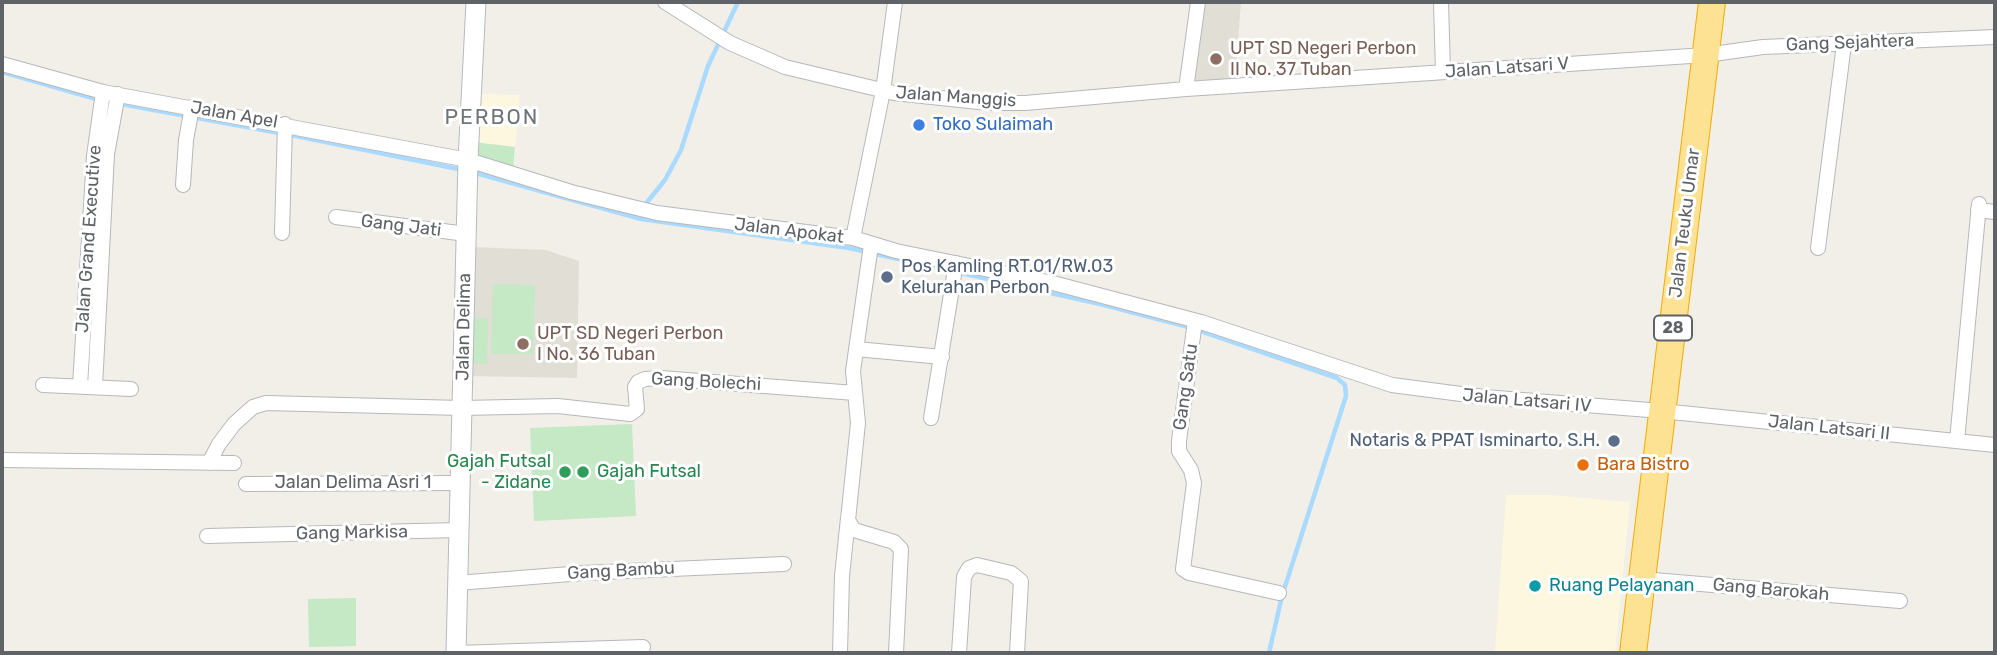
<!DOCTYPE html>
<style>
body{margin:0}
#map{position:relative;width:1997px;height:655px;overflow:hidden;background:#f1efe8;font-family:Rubik,sans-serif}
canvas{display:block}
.frame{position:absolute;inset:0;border:4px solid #5f6368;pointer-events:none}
</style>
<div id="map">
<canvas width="1997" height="655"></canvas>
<div class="frame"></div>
</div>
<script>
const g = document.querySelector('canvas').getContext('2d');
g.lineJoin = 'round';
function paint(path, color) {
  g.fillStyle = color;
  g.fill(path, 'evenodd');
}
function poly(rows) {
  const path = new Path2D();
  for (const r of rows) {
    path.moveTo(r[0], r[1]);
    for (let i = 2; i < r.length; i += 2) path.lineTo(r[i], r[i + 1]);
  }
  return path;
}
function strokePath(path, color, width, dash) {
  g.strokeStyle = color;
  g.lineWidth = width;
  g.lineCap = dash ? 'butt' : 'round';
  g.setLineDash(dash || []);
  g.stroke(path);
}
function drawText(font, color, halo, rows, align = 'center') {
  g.font = font + ' Rubik,sans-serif';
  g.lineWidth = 6;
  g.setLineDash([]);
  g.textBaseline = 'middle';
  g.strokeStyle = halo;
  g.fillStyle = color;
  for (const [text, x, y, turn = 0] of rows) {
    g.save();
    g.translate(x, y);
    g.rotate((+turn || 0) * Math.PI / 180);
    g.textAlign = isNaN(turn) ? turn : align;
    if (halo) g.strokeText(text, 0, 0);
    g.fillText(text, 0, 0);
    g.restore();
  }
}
paint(poly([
 [476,94,520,95,513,169,479,158],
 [1506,495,1550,495,1630,502,1615,653,1495,652]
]), '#fef7e0');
paint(poly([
 [1203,2,1241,2,1235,82,1192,83],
 [471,247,546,250,579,261,577,378,468,376]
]), '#e1ded6');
paint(poly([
 [474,142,515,147,513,169,477,157],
 [493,284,535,285,533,354,491,354],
 [472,318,488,318,487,364,471,363],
 [632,424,636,516,534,521,530,428],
 [356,598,356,646,309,647,308,599]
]), '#c5e8c5');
strokePath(poly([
 [2,72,96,99],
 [121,104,279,133],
 [291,135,463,170],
 [472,172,641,219,849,248,1100,304,1192,328,1337,378,1345,385,1346,396,1282,596,1269,653],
 [644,206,665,180,681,150,708,66,738,2]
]), '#aadaff', 4.5);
const street = poly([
 [665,2,730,43,785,67,894,93,988,103,1025,103,1186,89,1706,55,1763,47,1995,37],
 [1441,2,1443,72],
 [2,64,103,92,468,160,571,192,657,213,853,238,896,251,1053,283,1201,322,1392,385,1484,397,1662,411,1995,445],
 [1186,89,1198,2],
 [183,185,186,140,192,107],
 [1978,210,1995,212],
 [336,217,466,234],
 [282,233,285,124],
 [853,238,883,91,895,2],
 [871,245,853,371,858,423,848,520,854,530,894,542,901,549,896,653],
 [1818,248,1844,44],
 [1195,321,1179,441,1179,451,1191,470,1194,483,1183,569,1189,573,1279,593],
 [856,349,942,357],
 [43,385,131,389],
 [80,386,94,156,103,92],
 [95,387,107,154,118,94],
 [931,418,956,263],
 [1957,441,1979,204],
 [2,460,234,463],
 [209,463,219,444,234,424,253,407,266,403,462,408,558,406,630,414,637,409,635,387,638,382,645,379,661,378,855,393],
 [246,484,460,483],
 [207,536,459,530],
 [1642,579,1900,601],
 [457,583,583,573,784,564],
 [456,653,643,647],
 [840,653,842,576,848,518],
 [959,653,964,577,969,568,977,565,1011,573,1021,581,1017,653]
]);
const secondary = poly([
 [456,653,468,160,476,2]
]);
const highway = poly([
 [1633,653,1712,2]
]);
strokePath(street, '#b5b8bc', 16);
strokePath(secondary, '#b6babf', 21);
strokePath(highway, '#f9ab00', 28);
strokePath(street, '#fff', 14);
strokePath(secondary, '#fff', 19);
strokePath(highway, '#fde293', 26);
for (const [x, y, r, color] of [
 [1216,59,7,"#8d6e63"],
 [919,125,7,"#3f7fe0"],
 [887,277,7,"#5c6f8a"],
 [523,344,7,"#8d6e63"],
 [1614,441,7,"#5c6f8a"],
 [1583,465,7,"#e8710a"],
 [565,472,7,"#2e9e5b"],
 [583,472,7,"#2e9e5b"],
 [1535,586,7,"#0f9aa8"]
]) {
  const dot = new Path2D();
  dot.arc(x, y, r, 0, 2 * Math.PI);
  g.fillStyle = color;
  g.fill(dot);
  strokePath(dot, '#fff', 2.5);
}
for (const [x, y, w] of [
 [1673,328,38]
]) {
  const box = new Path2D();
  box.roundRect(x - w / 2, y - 12.5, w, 25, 5);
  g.fillStyle = '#fff';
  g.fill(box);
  strokePath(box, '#5f6368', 2);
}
drawText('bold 16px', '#5f6368', null, [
 ["28",1673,328]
]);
drawText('18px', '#5f6368', '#fff', [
 ["Gang Sejahtera",1850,43,-2],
 ["Jalan Latsari V",1507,68,-4],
 ["Jalan Manggis",956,97,4],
 ["Jalan Apel",234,115,10],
 ["Jalan Teuku Umar",1685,223,-83],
 ["Gang Jati",401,226,7],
 ["Jalan Apokat",789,231,7],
 ["Jalan Grand Executive",89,239,-86],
 ["Jalan Delima",464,327,-89],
 ["Gang Bolechi",706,382,3],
 ["Gang Satu",1186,387,-82],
 ["Jalan Latsari IV",1527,401,5],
 ["Jalan Latsari II",1829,428,6],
 ["Jalan Delima Asri 1",353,483],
 ["Gang Markisa",352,533,-1],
 ["Gang Bambu",621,571,-3],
 ["Gang Barokah",1771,590,5]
]);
drawText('18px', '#785e54', '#fff', [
 ["UPT SD Negeri Perbon",1230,49],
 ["II No. 37 Tuban",1230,70],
 ["UPT SD Negeri Perbon",537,334],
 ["I No. 36 Tuban",537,355]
], 'left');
drawText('18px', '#366cbe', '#fff', [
 ["Toko Sulaimah",933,125]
], 'left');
drawText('18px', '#4e5e75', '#fff', [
 ["Pos Kamling RT.01/RW.03",901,267],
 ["Kelurahan Perbon",901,288],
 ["Notaris & PPAT Isminarto, S.H.",1600,441,"right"]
], 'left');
drawText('18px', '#27864d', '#fff', [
 ["Gajah Futsal",551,462],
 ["- Zidane",551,483],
 ["Gajah Futsal",597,472,"left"]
], 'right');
drawText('18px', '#c56008', '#fff', [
 ["Bara Bistro",1597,465]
], 'left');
drawText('18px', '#0d838f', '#fff', [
 ["Ruang Pelayanan",1549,586]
], 'left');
g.letterSpacing = '2px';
drawText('21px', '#70757a', '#fff', [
 ["PERBON",492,118]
]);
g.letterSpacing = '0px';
</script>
